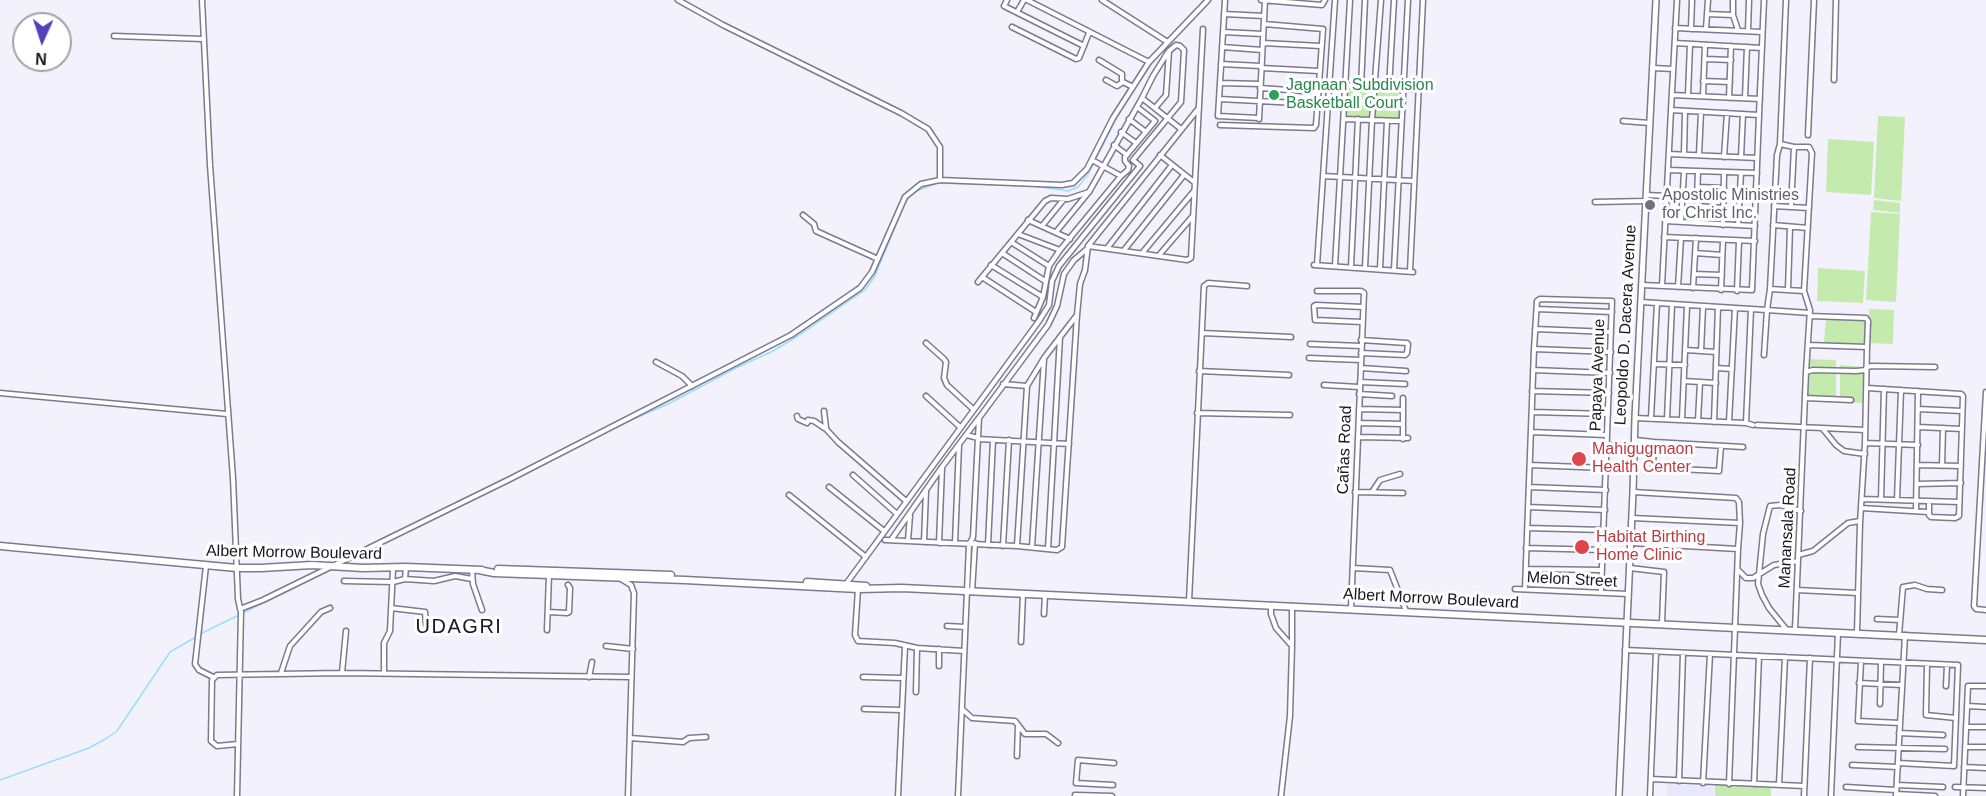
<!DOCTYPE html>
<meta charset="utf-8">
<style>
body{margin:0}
#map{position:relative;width:1986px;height:796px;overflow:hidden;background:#f3f2fc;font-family:Arial,sans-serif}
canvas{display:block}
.north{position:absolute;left:12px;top:12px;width:60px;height:60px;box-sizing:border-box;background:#fff;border:2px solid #a3a3a6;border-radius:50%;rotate:183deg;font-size:16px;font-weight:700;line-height:24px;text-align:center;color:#191821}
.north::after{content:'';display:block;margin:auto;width:21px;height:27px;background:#5442ba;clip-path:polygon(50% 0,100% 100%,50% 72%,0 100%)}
</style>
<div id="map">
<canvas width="1986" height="796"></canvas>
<div class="north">N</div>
</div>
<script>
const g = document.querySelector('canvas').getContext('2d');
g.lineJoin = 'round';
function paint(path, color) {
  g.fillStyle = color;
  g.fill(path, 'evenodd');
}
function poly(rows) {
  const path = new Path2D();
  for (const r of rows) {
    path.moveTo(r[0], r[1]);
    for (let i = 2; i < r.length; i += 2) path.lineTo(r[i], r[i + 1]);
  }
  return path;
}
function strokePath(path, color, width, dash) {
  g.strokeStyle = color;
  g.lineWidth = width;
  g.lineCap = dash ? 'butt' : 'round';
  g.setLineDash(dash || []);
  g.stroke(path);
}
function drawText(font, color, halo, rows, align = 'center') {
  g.font = font + ' Arial,sans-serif';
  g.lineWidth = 6;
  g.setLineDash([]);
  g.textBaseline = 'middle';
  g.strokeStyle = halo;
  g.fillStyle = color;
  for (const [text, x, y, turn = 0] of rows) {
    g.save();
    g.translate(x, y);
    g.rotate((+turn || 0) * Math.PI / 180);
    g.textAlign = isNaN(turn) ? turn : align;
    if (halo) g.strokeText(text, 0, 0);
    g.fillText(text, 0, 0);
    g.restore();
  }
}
paint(poly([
 [1667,784,1714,787,1714,796,1667,796]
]), '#e9e7fb');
paint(poly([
 [1348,88,1401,91,1399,120,1347,117],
 [1878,116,1905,117,1901,201,1874,198],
 [1828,139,1874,142,1871,195,1826,192],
 [1874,200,1900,203,1900,213,1873,210],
 [1871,212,1900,214,1896,302,1866,300],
 [1818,268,1865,271,1863,303,1817,301],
 [1869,309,1894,310,1893,344,1868,343],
 [1826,318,1865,321,1866,345,1824,342],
 [1808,359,1836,360,1836,401,1807,400],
 [1840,365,1864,367,1862,403,1840,402],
 [1715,785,1771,788,1771,796,1715,796]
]), '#c5eaad');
strokePath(poly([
 [1131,93,1156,57],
 [914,192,937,183,1034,186,1068,191,1078,187,1087,176,1124,104],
 [347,562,627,422,668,404,738,367,773,351,798,336,865,290,875,276,904,205,910,195],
 [243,613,328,571],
 [200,634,239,615],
 [0,780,89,748,107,738,117,731,170,652,196,637]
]), '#9bdefc', 1.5);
const minor = poly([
 [202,0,210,165,233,478,238,599,241,612,237,796],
 [678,0,723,25,901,113,928,129,940,147,940,180],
 [1007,0,1004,6,1084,46],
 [1027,0,1149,62],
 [1102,0,1166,41],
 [1225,0,1218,116,1259,118],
 [1261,0,1322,5,1325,0],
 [1677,0,1671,110,1759,115,1764,0],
 [1733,0,1733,15,1738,30],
 [1017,12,1024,0],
 [1224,14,1264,16],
 [1707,14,1733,15],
 [1012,27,1076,59,1079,58,1089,33],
 [1675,28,1762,32],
 [1691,29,1692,0],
 [1706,29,1708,0],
 [1748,31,1749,0],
 [1223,32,1263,34],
 [114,36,203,39],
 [1263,43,1321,46],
 [1675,43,1762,48],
 [1222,47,1262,50],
 [1705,59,1731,60],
 [1099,60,1122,74,1122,82],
 [1221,64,1261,66],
 [1261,68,1319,71],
 [1653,68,1673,69],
 [1106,80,1117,86,1123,82,1133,87],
 [1834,80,1836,0],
 [1703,81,1730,82],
 [1221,83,1260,84],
 [1330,84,1419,90],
 [1361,86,1365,0],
 [1260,88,1318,92],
 [1389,88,1394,0],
 [1672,95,1760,99],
 [1688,95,1690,44],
 [1703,96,1705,45],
 [1142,98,1153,76,1168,52],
 [1729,98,1731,46],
 [1745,98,1747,47],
 [1219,99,1317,104],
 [1129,119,1146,132],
 [1259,119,1265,0],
 [1344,119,1401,121],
 [1623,121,1650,123],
 [1220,125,1314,128,1316,125,1323,29,1264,24],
 [1121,132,1136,143],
 [1808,135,1814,0],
 [1780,144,1794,147,1809,147,1812,153,1804,291,1810,310,1806,372,1795,630],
 [1114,145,1127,155],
 [1669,154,1757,158],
 [1684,154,1685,111],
 [1160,155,1194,182],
 [1699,155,1701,112],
 [1724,157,1727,113],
 [1741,157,1743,114],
 [1092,160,1121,176],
 [1668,170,1757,173],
 [1323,176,1414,181],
 [1698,187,1724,188],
 [1647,195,1666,196],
 [1595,202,1646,201],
 [1697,206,1723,208],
 [1774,206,1809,208],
 [1791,207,1794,147],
 [803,215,814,224,816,231,878,259],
 [1028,220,1070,239],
 [1665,221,1755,226],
 [1681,222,1684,172],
 [1696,223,1698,172],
 [1723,225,1724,173],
 [1738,225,1741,173],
 [1773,225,1808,228],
 [1042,226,1064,199],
 [1056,232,1088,193],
 [1018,234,1060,250],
 [1664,237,1755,241],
 [1011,242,1049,266],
 [1088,246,1187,260,1191,258,1203,29],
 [1108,247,1172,165],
 [1125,249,1184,175],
 [1143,252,1194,191],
 [1002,253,1045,281],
 [1695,253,1722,255],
 [1160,254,1192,217],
 [991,265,1043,297],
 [1314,265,1413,272],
 [1317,265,1335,0],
 [1335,266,1350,0],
 [1351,267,1358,119],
 [1365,268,1372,120,1381,0],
 [1380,269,1387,121],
 [1394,270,1408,0],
 [1410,271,1423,0],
 [1694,274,1722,275],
 [982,277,1036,312],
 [978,282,1045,201,1051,198,1068,199,1089,192,1142,98,1181,129],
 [1642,285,1752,290,1759,115],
 [1662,286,1671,110],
 [1678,287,1681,238],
 [1693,288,1696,238],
 [1770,289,1804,291],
 [1721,290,1723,240],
 [1788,290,1790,227],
 [1317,291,1361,291,1364,293,1351,609],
 [1737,291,1739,241],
 [1641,302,1767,310,1770,289,1777,155,1780,144,1786,0],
 [1537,309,1612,312],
 [1810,316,1866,318,1868,321,1867,347],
 [1034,318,1043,297,1049,266,1060,250,1121,176,1128,170,1129,166,1125,161,1125,157,1155,121,1137,107],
 [1362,322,1315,320,1314,306,1316,305,1363,307],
 [1535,329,1611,332],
 [1202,333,1291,337],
 [926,343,944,359,946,362,944,378,947,385,973,409],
 [1310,344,1361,346],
 [1808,345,1867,347,1865,443,1860,523,1857,633],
 [1534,349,1611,352],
 [1686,350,1716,352],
 [1701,351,1703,307],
 [1361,353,1405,355,1407,353,1408,344,1407,343,1361,340],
 [1764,355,1767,310,1810,313],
 [1309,358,1361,360],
 [656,362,682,376,692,386],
 [1654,364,1685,365],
 [1361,368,1406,371],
 [1716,368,1732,369],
 [1866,368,1871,366,1935,367],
 [1533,370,1610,373],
 [1199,371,1289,375],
 [1806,372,1813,370,1856,371,1866,370],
 [1684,381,1716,383],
 [1360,382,1405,384],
 [1003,384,1027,386],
 [1324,385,1359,387],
 [1867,388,1961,394,1963,396,1959,516,1955,518,1931,517,1929,515,1929,502],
 [1532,391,1609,393],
 [1986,392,1974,606,1976,609,1986,610],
 [0,393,227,414],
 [1359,394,1392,396],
 [926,396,960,427],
 [1805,398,1851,400],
 [1359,409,1403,410],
 [1918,409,1962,411],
 [824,411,826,428],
 [1532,412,1608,414],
 [1197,413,1290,415],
 [797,416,798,419,807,423,808,420,814,421,826,429,838,442,906,501],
 [1635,418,1746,423,1751,309],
 [1651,418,1657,303],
 [1667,419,1672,305],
 [1682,419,1687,306],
 [1698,421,1700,382],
 [1714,422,1718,307],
 [1729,422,1735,308],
 [1359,423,1403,424],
 [1746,423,1753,425],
 [1757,425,1865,430],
 [1918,427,1962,429],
 [1823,429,1836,445,1844,451,1865,454],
 [1531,432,1607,435],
 [967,435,978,438],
 [1358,437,1408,438],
 [978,439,1069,444],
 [1403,439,1403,398],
 [1635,440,1654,442,1653,465,1659,468,1719,471,1721,446],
 [1654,442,1743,447],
 [1865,443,1918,445],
 [1607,445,1634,446],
 [1607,449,1634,450],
 [1530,465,1606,468],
 [1917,465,1961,466],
 [1942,466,1943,428],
 [853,475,897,514],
 [1917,484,1961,483],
 [829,487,884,531],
 [1529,487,1606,490],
 [1355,492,1403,493],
 [1372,492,1380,480,1400,474],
 [789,495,866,557],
 [1862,499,1959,502],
 [1881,499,1884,389],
 [1897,500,1901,390],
 [1528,507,1605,510],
 [1861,508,1928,512],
 [1916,511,1918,391],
 [1632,518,1740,523],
 [1527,528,1604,530],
 [885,540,1017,546,1057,550,1062,547,1077,315,1080,284,1085,270,1088,246,1198,109],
 [891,540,942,467,978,419],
 [908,541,910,515],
 [924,542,926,491],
 [939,543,942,468],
 [955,543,959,445],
 [1631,543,1738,549,1740,523,1739,502,1736,498,1633,492],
 [988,545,993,440],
 [1003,546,1009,440],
 [1017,546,1027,386,1044,358,1077,315],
 [1032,547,1044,359],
 [1526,548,1603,550],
 [1048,549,1060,337],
 [1798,555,1813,551,1848,523,1860,521],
 [206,566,195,664,199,670,213,677],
 [406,567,405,579,434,581,455,576,472,579],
 [1353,568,1390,570,1406,611],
 [1630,568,1664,572,1662,623],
 [1526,569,1602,570],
 [472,570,473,584,482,610],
 [1738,570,1746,578,1753,578,1774,565,1798,561],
 [621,579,631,585,634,593,628,796],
 [344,581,393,582,405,579],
 [846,584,1039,321,1049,305,1052,281,1059,266,1140,166,1133,160,1181,102,1184,50,1180,46,1176,45,1169,51,1166,95,1155,108],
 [858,589,855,635,858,641,895,643,917,648,964,651],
 [1515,589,1628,594],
 [1525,589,1534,349,1537,301,1540,299,1612,301,1601,593],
 [1797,590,1858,593],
 [972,592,975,543],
 [1189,601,1204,286,1208,283,1247,286],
 [1271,605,1271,614,1276,628,1292,646,1290,716,1281,796],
 [1292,606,1292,645],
 [391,608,425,612,426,624],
 [240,609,263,600,508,480,791,335,860,288,872,272,905,197,921,184,940,180,1062,185,1073,183,1087,169,1113,118,1149,62,1208,0],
 [548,612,567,613,569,612,570,588,568,585],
 [1044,614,1045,595],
 [1877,619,1900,620],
 [947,626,965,627],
 [1786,629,1769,608,1762,595,1758,584,1763,534,1770,506,1780,505,1801,511],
 [547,630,549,575],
 [1899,635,1903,587,1915,585,1927,589,1942,590],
 [1021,642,1023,594],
 [606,646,633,649],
 [1625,650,1958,665,1954,766,1898,763],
 [1861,661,1858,721,1900,723],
 [1927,664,1926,715,1956,718],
 [939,666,939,649],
 [281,673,290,646,321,612,330,608],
 [342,673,346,631],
 [384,674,384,643,390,631,393,569],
 [589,677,592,662],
 [863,677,903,678],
 [1859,683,1902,685],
 [1946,686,1947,665],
 [916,692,917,648],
 [1880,704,1881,662],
 [1967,706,1986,707],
 [864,709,902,710],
 [962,709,972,718,1015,721,1025,734,1046,734,1058,743],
 [1966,727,1986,727],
 [1899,733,1943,735],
 [630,738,683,742,689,738,706,737],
 [238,744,217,746,211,741,212,680,217,675,342,673,631,677],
 [1858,747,1945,749],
 [1965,747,1986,747],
 [1017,756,1018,725],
 [1852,765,1898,767],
 [1964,767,1986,768],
 [1651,779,1804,786],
 [1679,781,1683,653],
 [1703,783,1710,654],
 [1729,784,1738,549],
 [1754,784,1759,656],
 [1113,785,1076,783,1078,760,1114,763],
 [1779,785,1785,657],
 [1897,785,1943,787],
 [1846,787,1896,790],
 [1955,787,1986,788],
 [1896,794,1935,796],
 [1075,795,1112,796],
 [898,796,905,646],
 [958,796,969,545,973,537,979,418,1048,325,1057,306,1064,274,1074,260,1087,249],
 [1650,796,1656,652],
 [1804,796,1810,658],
 [1831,796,1838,633],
 [1896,796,1905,635],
 [1963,796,1968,686,1986,686]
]);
const secondary = poly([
 [1619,796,1633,492,1635,418,1656,0]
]);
const trunk = poly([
 [0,546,237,568,261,568,312,565,363,568,406,567,482,570],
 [498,569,671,575],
 [479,570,494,573,685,580,858,589,902,588,1986,640],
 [807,582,866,586]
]);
strokePath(minor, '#7c7990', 7);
strokePath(secondary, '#7c7990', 8);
strokePath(trunk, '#7c7990', 9);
strokePath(minor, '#fff', 4);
strokePath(secondary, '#fff', 5);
strokePath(trunk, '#fff', 6);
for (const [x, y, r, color] of [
 [1274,95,6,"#2e9e5b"],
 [1650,205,6,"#6b7280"],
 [1579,459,8,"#e0444e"],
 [1582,547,8,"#e0444e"]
]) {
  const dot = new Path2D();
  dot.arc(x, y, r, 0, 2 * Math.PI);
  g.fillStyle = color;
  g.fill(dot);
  strokePath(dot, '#fff', 2);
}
drawText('16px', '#27864d', '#fff', [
 ["Jagnaan Subdivision",1286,86],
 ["Basketball Court",1286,104]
], 'left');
drawText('16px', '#5b616d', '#fff', [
 ["Apostolic Ministries",1662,196],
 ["for Christ Inc.",1662,214]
], 'left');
drawText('16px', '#191821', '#fff', [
 ["Leopoldo D. Dacera Avenue",1626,325,-87],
 ["Papaya Avenue",1598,375,-88],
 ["Cañas Road",1345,450,-88],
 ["Manansala Road",1788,528,-87],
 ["Albert Morrow Boulevard",294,553,1],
 ["Melon Street",1572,580,3],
 ["Albert Morrow Boulevard",1431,599,3]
]);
drawText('16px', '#be3a42', '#fff', [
 ["Mahigugmaon",1592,450],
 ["Health Center",1592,468],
 ["Habitat Birthing",1596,538],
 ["Home Clinic",1596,556]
], 'left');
g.letterSpacing = '1.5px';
drawText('20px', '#191821', '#fff', [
 ["UDAGRI",459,627]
]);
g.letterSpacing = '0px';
</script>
